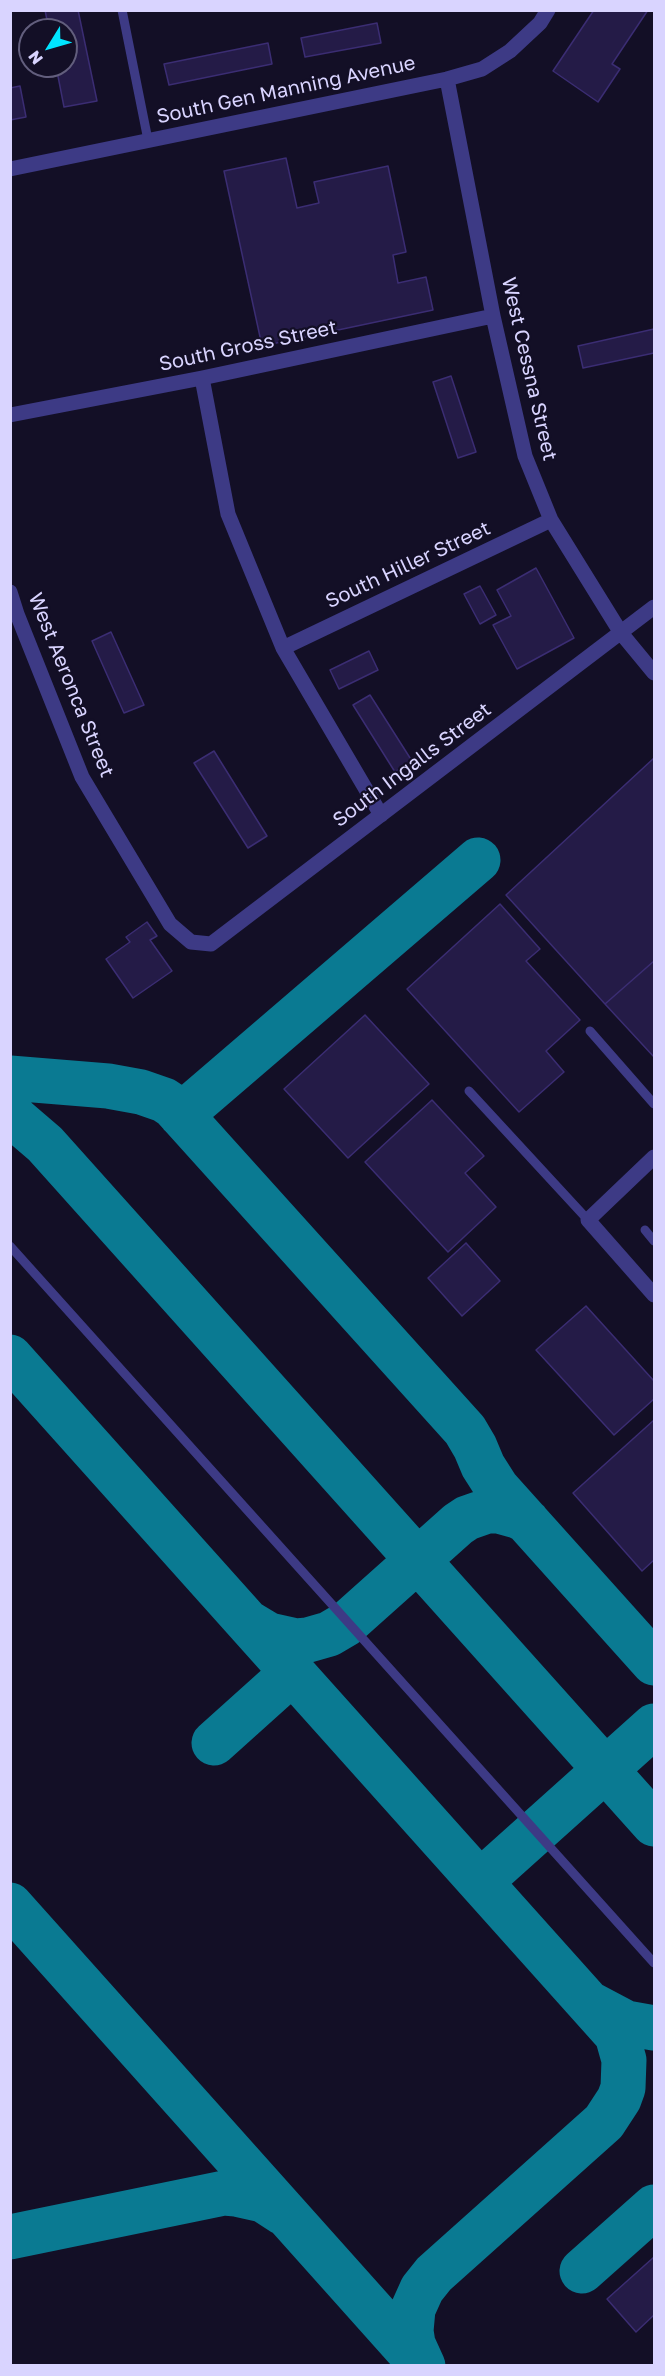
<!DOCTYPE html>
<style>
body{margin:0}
#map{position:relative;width:665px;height:2376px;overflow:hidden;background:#130f26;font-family:"Golos Text",sans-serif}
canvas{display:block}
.frame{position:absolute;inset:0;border:12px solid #d9d4ff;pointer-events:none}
.north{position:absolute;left:18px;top:18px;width:60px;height:60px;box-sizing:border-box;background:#130f26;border:2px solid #625e7d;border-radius:50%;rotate:233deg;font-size:16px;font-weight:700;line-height:24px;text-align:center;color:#d9d4ff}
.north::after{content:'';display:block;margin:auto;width:21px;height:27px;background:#00e5ff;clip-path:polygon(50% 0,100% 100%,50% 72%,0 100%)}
</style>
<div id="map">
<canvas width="665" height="2376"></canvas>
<div class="frame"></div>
<div class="north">N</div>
</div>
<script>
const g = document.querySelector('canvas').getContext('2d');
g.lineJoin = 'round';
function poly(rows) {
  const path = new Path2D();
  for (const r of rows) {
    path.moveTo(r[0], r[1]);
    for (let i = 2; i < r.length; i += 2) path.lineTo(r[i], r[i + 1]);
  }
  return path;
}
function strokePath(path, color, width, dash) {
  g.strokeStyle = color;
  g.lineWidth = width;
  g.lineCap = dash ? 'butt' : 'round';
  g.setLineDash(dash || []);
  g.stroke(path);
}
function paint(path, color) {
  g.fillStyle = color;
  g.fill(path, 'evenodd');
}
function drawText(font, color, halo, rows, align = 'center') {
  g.font = font + ' "Golos Text",sans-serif';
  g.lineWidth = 4.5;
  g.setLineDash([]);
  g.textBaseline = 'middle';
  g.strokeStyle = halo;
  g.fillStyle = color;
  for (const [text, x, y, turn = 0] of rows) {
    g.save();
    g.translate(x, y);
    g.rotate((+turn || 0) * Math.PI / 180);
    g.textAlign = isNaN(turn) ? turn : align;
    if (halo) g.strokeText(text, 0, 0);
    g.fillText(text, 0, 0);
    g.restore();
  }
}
strokePath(poly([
 [10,1078,108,1086,141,1092,164,1100,173,1106,465,1430,475,1447,483,1466,497,1488,654,1663],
 [10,1114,45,1144,654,1824],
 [181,1115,478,860],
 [10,1357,617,2035,624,2060,623,2088,619,2099,604,2122,434,2274,422,2289,413,2309,411,2331,413,2344,423,2366],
 [249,1623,269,1635,296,1641,308,1640,329,1634,346,1624,458,1524,467,1518,487,1511,499,1511,517,1516,527,1521],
 [214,1743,293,1672],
 [480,1882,654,1726],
 [10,1905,422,2366],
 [592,2005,626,2023,654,2028],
 [10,2237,224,2193,236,2194,263,2200,283,2213],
 [582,2271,654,2207]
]), '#0a7a92', 45);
const building = poly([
 [45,10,78,10,97,101,64,107,56,66,66,66,66,30,49,30,45,10],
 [594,10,648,10,612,64,620,69,598,102,553,71,594,10],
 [377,23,381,43,305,57,301,38,377,23],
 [268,43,272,64,169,85,164,64,268,43],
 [20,86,26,117,10,120,10,88,20,86],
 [286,158,297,208,319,203,314,182,388,166,406,252,393,255,398,283,426,277,433,310,262,346,224,171,286,158],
 [654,329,654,353,583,368,578,346,654,329],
 [451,376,476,452,458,458,433,382,451,376],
 [536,568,574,638,517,669,493,625,511,616,497,590,536,568],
 [480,586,496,615,480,624,464,594,480,586],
 [111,632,144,705,124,713,92,641,111,632],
 [369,651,378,670,339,689,330,670,369,651],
 [370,695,412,761,395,772,353,705,370,695],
 [214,751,267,836,248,848,194,763,214,751],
 [654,758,654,961,605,1004,506,895,654,758],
 [500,904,540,949,526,961,580,1020,546,1051,564,1072,519,1112,407,989,500,904],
 [147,922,157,936,150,940,172,971,133,998,106,959,130,942,126,937,147,922],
 [654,961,654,1057,605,1004,654,961],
 [365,1015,429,1084,348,1158,284,1089,365,1015],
 [432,1100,484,1156,465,1173,496,1207,448,1252,365,1162,432,1100],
 [466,1243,500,1281,462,1316,428,1278,466,1243],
 [586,1306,654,1381,654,1399,614,1435,536,1350,586,1306],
 [654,1420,654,1560,642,1571,573,1493,654,1420],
 [654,2257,654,2315,636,2332,607,2299,654,2257]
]);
paint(building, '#241b47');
strokePath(building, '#3b2d73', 1.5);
strokePath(poly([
 [122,10,148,140],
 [590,1031,654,1104],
 [469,1091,588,1220],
 [645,1230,654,1241],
 [10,1246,654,1963]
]), '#3d3a85', 9);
strokePath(poly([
 [447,79,493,316,525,456,551,520,621,633,654,673],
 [10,169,447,79,482,69,510,51,540,23,548,10],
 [202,378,228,514,283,648,381,815],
 [10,415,202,378,493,316],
 [10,592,17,614,82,777,170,924,191,942,211,944,654,607],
 [283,648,551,520],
 [654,1157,588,1220,654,1295]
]), '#3d3a85', 15);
drawText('20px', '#d9d4ff', '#130f26', [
 ["South Gen Manning Avenue",286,90,-12],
 ["South Gross Street",248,346,-12],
 ["West Cessna Street",529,369,77],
 ["South Hiller Street",408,565,-25],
 ["West Aeronca Street",71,685,68],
 ["South Ingalls Street",412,765,-37]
]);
</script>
